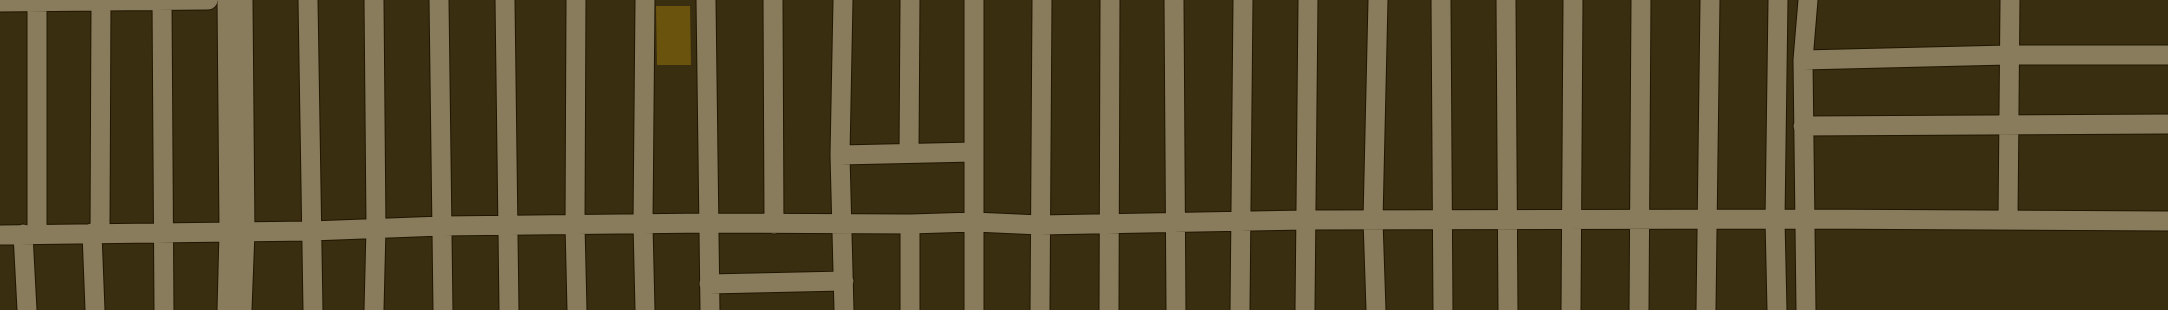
<!DOCTYPE html>
<style>
body{margin:0}
canvas{display:block;background:#392e0f}
</style>
<canvas width="2168" height="310"></canvas>
<script>
const g = document.querySelector('canvas').getContext('2d');
g.lineJoin = 'round';
function paint(path, color) {
  g.fillStyle = color;
  g.fill(path, 'evenodd');
}
function poly(rows) {
  const path = new Path2D();
  for (const r of rows) {
    path.moveTo(r[0], r[1]);
    for (let i = 2; i < r.length; i += 2) path.lineTo(r[i], r[i + 1]);
  }
  return path;
}
function strokePath(path, color, width, dash) {
  g.strokeStyle = color;
  g.lineWidth = width;
  g.lineCap = dash ? 'butt' : 'round';
  g.setLineDash(dash || []);
  g.stroke(path);
}
paint(poly([
 [656,6,690,6,691,65,657,65]
]), '#6a530d');
const minor = poly([
 [37,0,37,234],
 [162,0,164,310],
 [308,0,313,310],
 [439,0,443,310],
 [505,0,509,310],
 [576,0,575,225,577,310],
 [706,0,710,310],
 [773,0,774,224],
 [843,0,840,155,844,310],
 [1174,0,1176,310],
 [1441,0,1443,310],
 [1506,0,1508,310],
 [0,2,208,0],
 [1803,60,2008,55,2168,55],
 [1803,126,2168,124],
 [909,153,910,0],
 [840,155,974,152],
 [2008,220,2010,0],
 [92,233,95,310],
 [100,233,101,0],
 [23,234,27,310],
 [0,235,311,231,442,226,709,223,910,224,974,222,1040,225,1305,220,1805,219,2168,221],
 [709,284,844,281],
 [227,310,229,232,227,0],
 [242,310,245,232,243,0],
 [374,310,376,228,374,0],
 [645,310,643,224,645,0],
 [910,310,910,224],
 [974,310,974,0],
 [1040,310,1042,0],
 [1109,310,1110,0],
 [1240,310,1243,0],
 [1305,310,1308,0],
 [1376,310,1373,220,1378,0],
 [1571,310,1573,0],
 [1639,310,1641,0],
 [1706,310,1710,0],
 [1777,310,1775,220,1778,0],
 [1806,310,1803,60,1808,0]
]);
strokePath(minor, '#201600', 21);
strokePath(minor, '#897c5c', 19);
</script>
